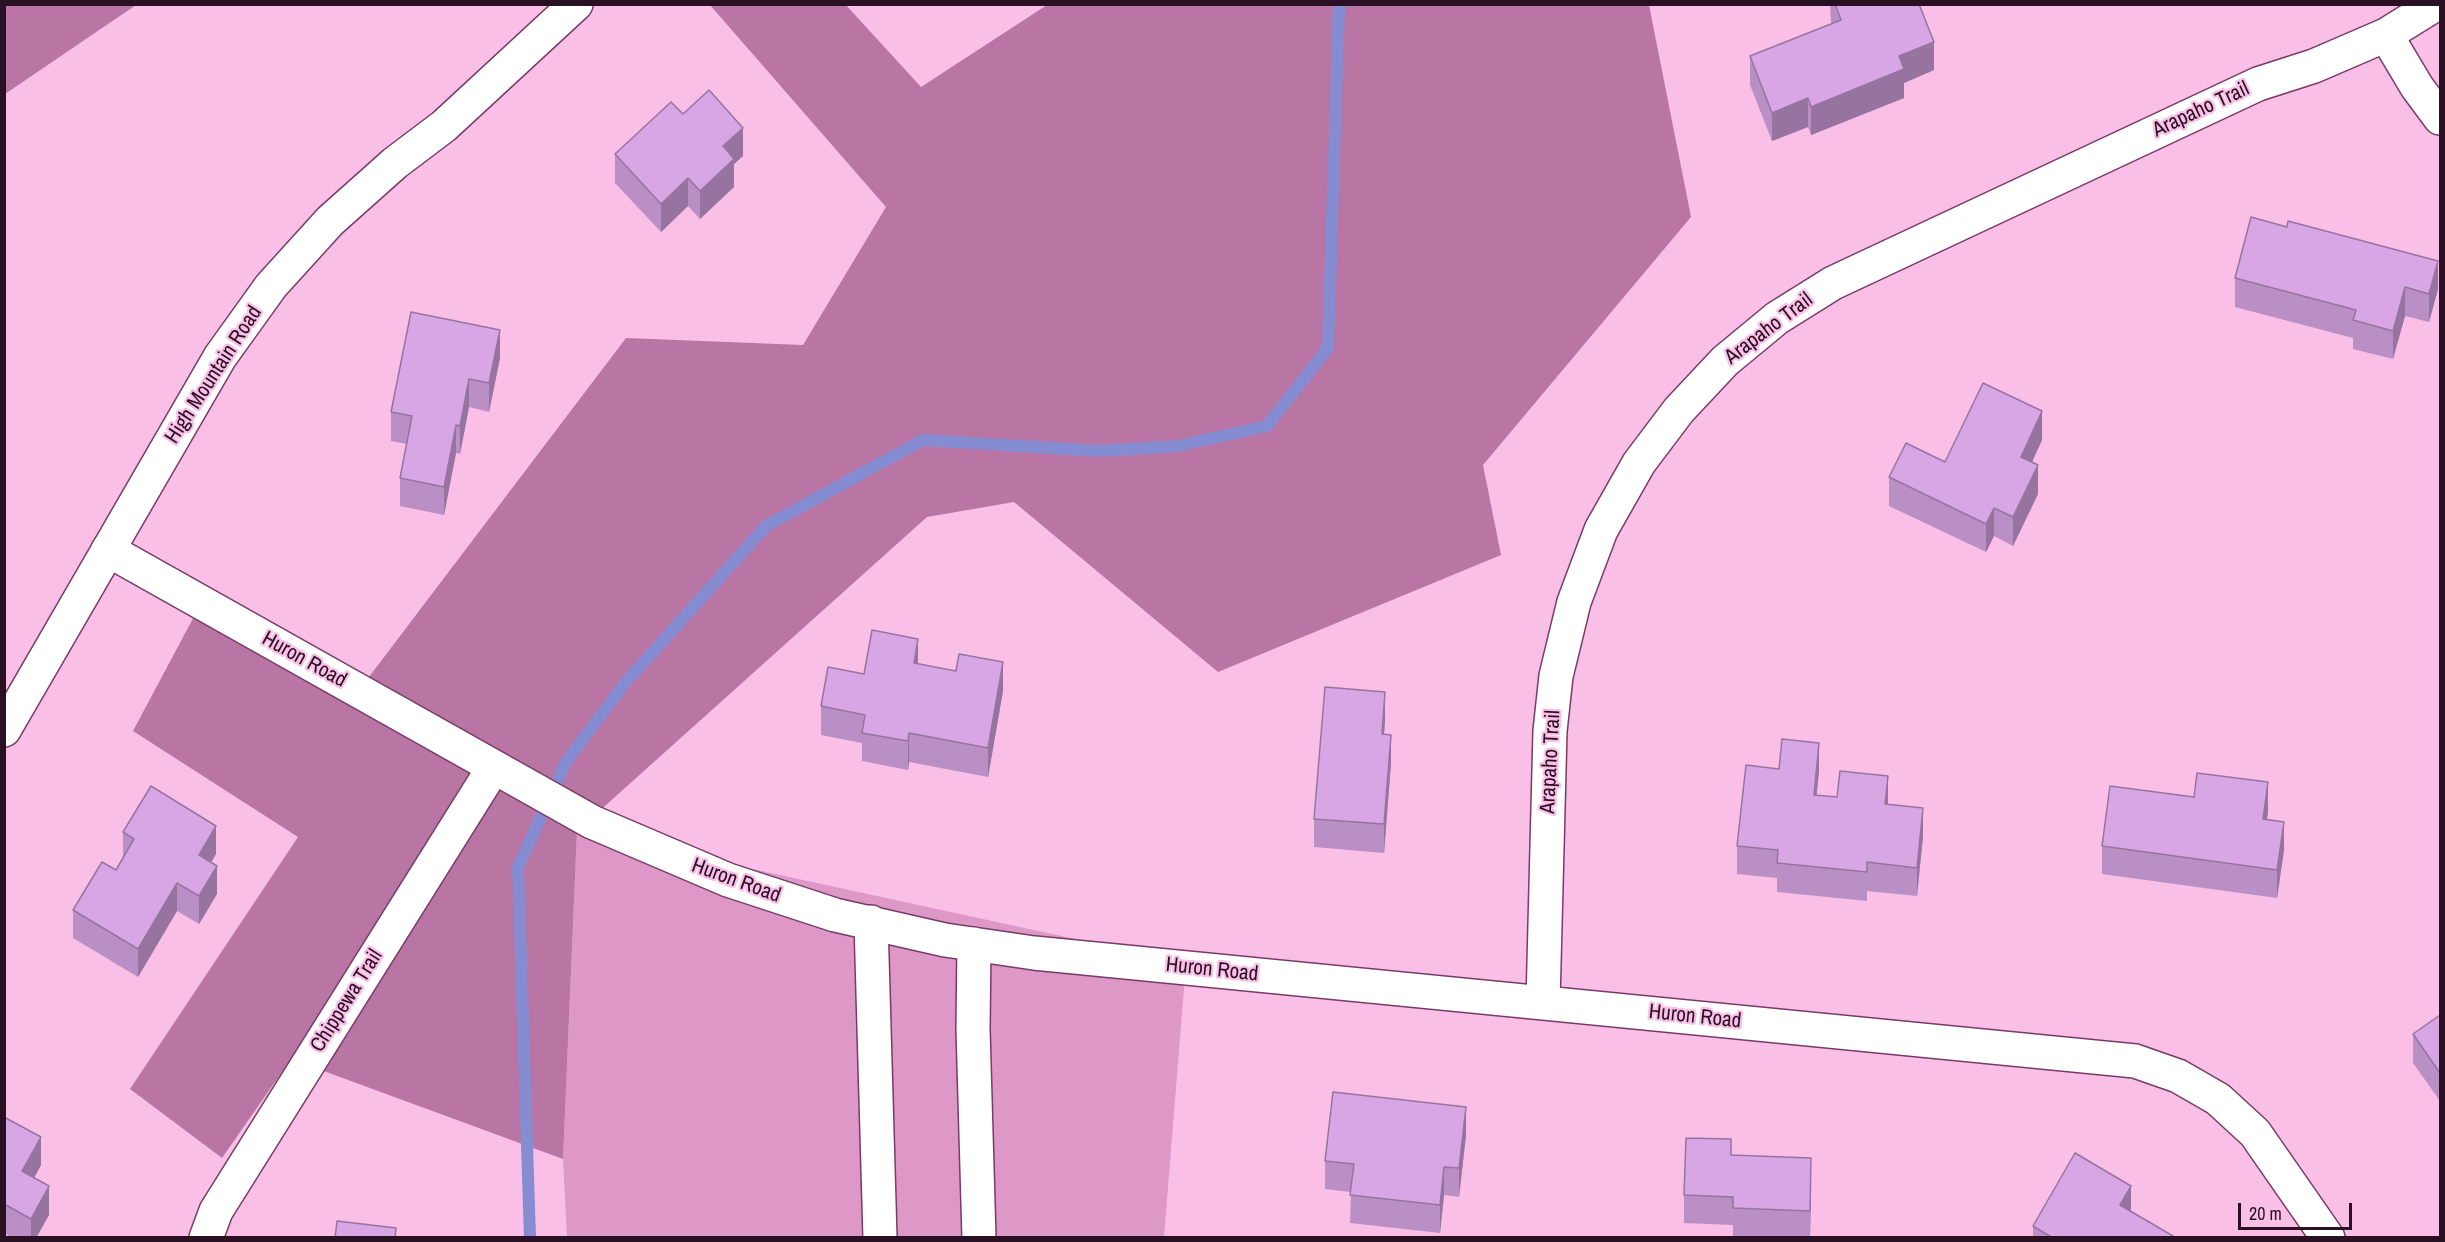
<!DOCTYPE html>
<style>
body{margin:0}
#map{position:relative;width:2445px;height:1242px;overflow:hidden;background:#fabfe6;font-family:"Archivo Narrow",sans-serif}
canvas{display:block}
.frame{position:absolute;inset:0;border:6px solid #2a1023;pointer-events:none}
.scale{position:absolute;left:2238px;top:1203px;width:114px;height:27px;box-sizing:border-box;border:3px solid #2a1023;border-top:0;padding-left:8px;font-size:18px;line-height:21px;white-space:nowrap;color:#2a1023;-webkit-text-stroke:4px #fabfe6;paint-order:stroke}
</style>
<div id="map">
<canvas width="2445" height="1242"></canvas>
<div class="frame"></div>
<div class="scale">20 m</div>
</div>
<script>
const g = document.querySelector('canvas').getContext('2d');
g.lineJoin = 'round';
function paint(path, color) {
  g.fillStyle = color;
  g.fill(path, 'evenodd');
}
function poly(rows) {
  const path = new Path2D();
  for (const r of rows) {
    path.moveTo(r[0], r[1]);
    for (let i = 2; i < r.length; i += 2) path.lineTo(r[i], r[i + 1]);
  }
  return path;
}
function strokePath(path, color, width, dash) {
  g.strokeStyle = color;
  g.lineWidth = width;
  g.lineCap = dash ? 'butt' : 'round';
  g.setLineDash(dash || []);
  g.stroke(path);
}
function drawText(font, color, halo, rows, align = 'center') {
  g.font = font + ' "Archivo Narrow",sans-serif';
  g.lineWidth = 4.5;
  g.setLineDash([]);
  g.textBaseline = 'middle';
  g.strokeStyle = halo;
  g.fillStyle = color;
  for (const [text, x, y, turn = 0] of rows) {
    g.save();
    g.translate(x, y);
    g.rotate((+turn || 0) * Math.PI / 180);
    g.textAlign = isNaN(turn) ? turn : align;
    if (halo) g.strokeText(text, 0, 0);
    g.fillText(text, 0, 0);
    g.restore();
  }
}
paint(poly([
 [577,831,1186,963,1164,1237,567,1238,563,1159]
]), '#de98c8');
paint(poly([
 [5,4,136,4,136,5,5,94],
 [710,5,846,5,921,87,1047,5,1649,5,1691,217,1483,465,1501,555,1218,672,1014,502,927,517,577,831,563,1159,291,1059,222,1158,130,1089,298,837,133,731,198,609,353,698,626,338,803,345,886,207]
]), '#b976a4');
strokePath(poly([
 [530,1238,518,867,566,762,625,683,766,526,923,440,1101,451,1178,446,1267,426,1328,348,1339,4]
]), '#858cd1', 12);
const minor = poly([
 [2386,35,2417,87,2440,118],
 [108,550,592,822,728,880,835,915,945,940,1034,953,2135,1061,2178,1076,2218,1099,2255,1133,2328,1238],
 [871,922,880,1238],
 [974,944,973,1029,979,1238],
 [1543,1002,1550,731,1556,676,1574,602,1601,530,1639,463,1679,410,1725,361,1777,318,1833,283,2258,84,2314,66,2386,35,2436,4],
 [206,1238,216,1211,494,767]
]);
const major = poly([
 [4,730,220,357,271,286,330,221,395,163,444,126,576,4]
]);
strokePath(minor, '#783b67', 36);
strokePath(major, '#783b67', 36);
strokePath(minor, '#fff', 33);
strokePath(major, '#fff', 33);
paint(poly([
 [1830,4,1919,4,1934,70,1904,83,1904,98,1811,135,1808,127,1772,141,1750,85,1750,56,1831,24],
 [683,114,743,156,734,164,734,187,700,219,688,206,661,232,615,183,615,154],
 [2235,278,2438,289,2429,322,2405,316,2393,359,2353,349,2353,338,2235,307],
 [500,358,489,412,469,407,460,454,456,453,444,515,400,506,400,478,407,444,391,441,391,412],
 [2042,440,2032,462,2038,494,2013,546,1994,536,1986,552,1889,506,1889,477,1945,462],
 [918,664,1003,691,988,777,909,762,908,770,862,761,862,743,821,735,821,706,864,674],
 [1385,720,1384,734,1391,763,1384,853,1314,847,1314,819],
 [1779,769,1819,771,1816,795,1888,804,1923,836,1917,896,1867,891,1867,901,1777,892,1777,878,1737,874,1737,846],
 [2268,811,2267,820,2284,850,2277,898,2102,874,2102,846],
 [123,832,216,854,211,862,217,894,199,924,177,911,138,977,73,938,73,910,116,870,123,858],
 [2440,1015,2440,1101,2413,1063,2413,1034],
 [4,1117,41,1165,34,1178,49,1215,36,1238,12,1238,6,1234],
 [1466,1135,1459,1197,1444,1195,1440,1233,1350,1223,1351,1192,1325,1189,1325,1161],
 [1731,1155,1811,1187,1810,1238,1733,1237,1733,1225,1684,1223,1684,1195],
 [2131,1212,2173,1238,2033,1238,2033,1226]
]), '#ba8fc5');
paint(poly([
 [1934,42,1934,70,1904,83,1904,98,1811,135,1811,107,1899,56],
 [1808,98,1808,127,1772,141,1772,113],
 [743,128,743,156,734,164,734,187,700,219,700,191,723,146],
 [688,178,688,206,661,232,661,204],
 [2438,261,2438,289,2429,322,2429,294],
 [2405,287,2405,316,2393,359,2393,331],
 [500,330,500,358,489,412,489,383],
 [469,379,469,407,460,454,460,426],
 [2042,411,2042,440,2021,486,2021,457],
 [456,425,456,453,444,515,444,487],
 [2038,465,2038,494,2013,546,2013,517],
 [1994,508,1994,536,1986,552,1986,524],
 [918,639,918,668,914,663],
 [1003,662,1003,691,988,777,988,748],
 [1385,692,1385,720,1382,763,1382,734],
 [909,733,909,762,908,770,908,741],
 [1391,735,1391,763,1384,853,1384,824],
 [1819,743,1819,771,1814,823,1814,795],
 [1888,776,1888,805,1885,804],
 [2268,782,2268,811,2263,848,2263,819],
 [1923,808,1923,836,1917,896,1917,868],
 [2284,822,2284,850,2277,898,2277,870],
 [216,826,216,854,199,883,199,855],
 [217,866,217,894,199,924,199,896],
 [177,883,177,911,138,977,138,949],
 [1466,1107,1466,1135,1459,1197,1459,1168],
 [41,1137,41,1165,22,1200,22,1171],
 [1811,1158,1811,1187,1810,1238,1810,1211],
 [1444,1167,1444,1195,1440,1233,1440,1205],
 [49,1186,49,1215,36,1238,31,1238,31,1219],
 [2131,1186,2131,1215,2120,1205],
 [6,1205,6,1234,4,1236,4,1207]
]), '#9774a0');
const building = poly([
 [1835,4,1919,4,1934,42,1899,56,1904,69,1811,107,1808,98,1772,113,1750,56,1841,20,1835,4],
 [709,90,743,128,723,146,734,159,700,191,688,178,661,204,615,154,671,102,683,114,709,90],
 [2251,217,2287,227,2288,221,2438,261,2429,294,2405,287,2393,331,2353,320,2356,310,2235,278,2251,217],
 [411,312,500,330,489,383,469,379,460,426,456,425,444,487,400,478,412,416,391,412,411,312],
 [1983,383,2042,411,2021,457,2038,465,2013,517,1994,508,1986,524,1889,477,1906,443,1945,462,1983,383],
 [872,630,918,639,914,663,956,671,959,654,1003,662,988,748,909,733,908,741,862,733,865,715,821,706,828,667,864,674,872,630],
 [1325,687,1385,692,1382,734,1391,735,1384,824,1314,819,1325,687],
 [1782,739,1819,743,1814,795,1837,797,1840,771,1888,776,1885,804,1923,808,1917,868,1867,862,1867,872,1777,863,1778,850,1737,846,1746,765,1779,769,1782,739],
 [2197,773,2268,782,2263,819,2284,822,2277,870,2102,846,2110,786,2194,797,2197,773],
 [151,786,216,826,199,855,217,866,199,896,177,883,138,949,73,910,102,862,116,870,134,839,123,832,151,786],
 [2440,1015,2440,1073,2413,1034,2440,1015],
 [1333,1092,1466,1107,1459,1168,1444,1167,1440,1205,1350,1195,1354,1164,1325,1161,1333,1092],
 [4,1117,41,1137,22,1171,49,1186,31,1219,6,1205,4,1207,4,1117],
 [1686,1138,1731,1139,1731,1155,1811,1158,1810,1211,1733,1208,1733,1197,1684,1195,1686,1138],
 [2075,1153,2131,1186,2120,1205,2173,1236,2173,1238,2053,1238,2033,1226,2075,1153],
 [337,1221,396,1228,395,1238,335,1238,337,1221]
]);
paint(building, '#d8a6e5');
strokePath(building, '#9774a0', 1.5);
drawText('21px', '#2a1023', '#fabfe6', [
 ["Arapaho Trail",2201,110,-25],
 ["Arapaho Trail",1769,329,-37],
 ["High Mountain Road",214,375,-57],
 ["Huron Road",304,660,29],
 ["Arapaho Trail",1551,762,-87],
 ["Huron Road",736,881,20],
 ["Huron Road",1212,970,6],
 ["Chippewa Trail",347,1001,-58],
 ["Huron Road",1695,1017,6]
]);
</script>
